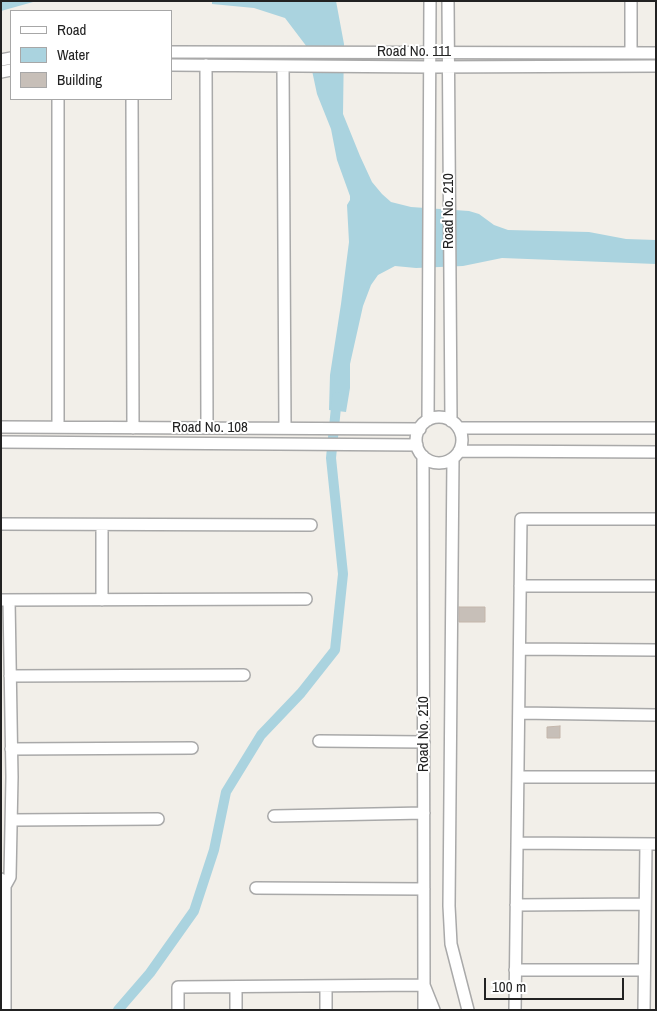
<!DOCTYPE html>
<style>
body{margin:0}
#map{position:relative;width:657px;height:1011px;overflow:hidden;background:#f2efe9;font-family:"Archivo Narrow",sans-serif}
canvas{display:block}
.frame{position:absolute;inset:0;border:2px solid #222;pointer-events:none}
.legend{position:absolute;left:10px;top:10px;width:162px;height:90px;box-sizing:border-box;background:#fff;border:1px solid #a7a7a7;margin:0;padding:6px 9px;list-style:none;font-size:15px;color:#222}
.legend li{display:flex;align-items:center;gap:10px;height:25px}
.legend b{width:25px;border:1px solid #a7a7a7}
.scale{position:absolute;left:484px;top:978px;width:140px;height:22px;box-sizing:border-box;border:2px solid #222;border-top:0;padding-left:6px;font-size:15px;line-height:18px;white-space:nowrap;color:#222;-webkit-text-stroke:4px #fff;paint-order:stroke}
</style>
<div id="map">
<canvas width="657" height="1011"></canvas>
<div class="frame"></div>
<ul class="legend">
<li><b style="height:6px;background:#fff"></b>Road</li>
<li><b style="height:14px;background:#aad3df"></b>Water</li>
<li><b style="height:14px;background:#c7bfb8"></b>Building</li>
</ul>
<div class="scale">100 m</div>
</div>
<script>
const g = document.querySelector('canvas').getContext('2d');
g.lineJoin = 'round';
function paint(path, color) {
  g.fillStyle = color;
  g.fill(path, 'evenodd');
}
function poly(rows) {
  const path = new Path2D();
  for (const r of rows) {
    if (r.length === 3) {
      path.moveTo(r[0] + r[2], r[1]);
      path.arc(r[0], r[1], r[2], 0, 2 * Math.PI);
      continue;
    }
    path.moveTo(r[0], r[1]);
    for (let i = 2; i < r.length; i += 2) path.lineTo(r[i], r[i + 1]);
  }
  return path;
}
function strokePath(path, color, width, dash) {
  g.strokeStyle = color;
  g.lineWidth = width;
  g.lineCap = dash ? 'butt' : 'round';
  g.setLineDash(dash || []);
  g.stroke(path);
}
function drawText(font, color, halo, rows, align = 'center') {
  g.font = font + ' "Archivo Narrow",sans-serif';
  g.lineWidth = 4;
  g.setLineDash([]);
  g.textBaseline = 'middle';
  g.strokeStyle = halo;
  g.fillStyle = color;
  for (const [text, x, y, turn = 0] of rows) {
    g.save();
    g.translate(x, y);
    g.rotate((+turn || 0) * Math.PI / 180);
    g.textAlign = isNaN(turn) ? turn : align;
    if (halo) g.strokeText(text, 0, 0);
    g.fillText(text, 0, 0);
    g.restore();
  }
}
paint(poly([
 [1,1,65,1,33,2,1,11],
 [212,1,336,1,344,44,343,114,360,156,372,182,382,194,391,202,411,207,469,211,479,214,494,225,508,230,589,232,626,239,656,240,656,264,502,258,463,266,416,268,395,266,378,275,371,285,363,306,350,364,350,388,346,412,329,410,330,375,341,304,349,242,347,205,350,200,350,196,337,160,331,129,317,94,307,47,285,18,254,8,212,4]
]), '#aad3df');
strokePath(poly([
 [118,1010,150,973,194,911,214,850,226,792,261,735,301,693,335,650,343,574,331,458,337,397]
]), '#aad3df', 10);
const building = poly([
 [459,607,485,607,485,622,459,622,459,607],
 [560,726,560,738,547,738,547,727,560,726]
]);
paint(building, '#c7bfb8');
strokePath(building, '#c4b6ab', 1);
const minor = poly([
 [448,1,451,421],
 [171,52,656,53],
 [631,53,631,1],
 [1,60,11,58],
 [171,65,430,67,656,66],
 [206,65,207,428],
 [283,66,285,428],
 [1,72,11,70],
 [132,99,133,428],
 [439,440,23],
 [428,420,430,1],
 [1,427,420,429],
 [58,427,58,99],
 [459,428,656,428],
 [1,442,417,445],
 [459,451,656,452],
 [423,456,424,985,434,1010],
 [453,458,449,906,451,944,468,1010],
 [1,524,311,525],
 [520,586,656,586],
 [1,600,306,599],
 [102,600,102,525],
 [520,649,656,650],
 [10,676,244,675],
 [519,713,656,715],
 [319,741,424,742],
 [11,749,192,748],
 [518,777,656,777],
 [274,816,424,813],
 [12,820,158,819],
 [517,843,656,844],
 [1,879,5,886,10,877,12,777,9,600],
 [5,886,5,1010],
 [256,888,424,889],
 [516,905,645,904],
 [515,970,644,970],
 [236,987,236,1010],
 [178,1010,178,987,424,985,424,1010],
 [326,1010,326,987],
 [515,1010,521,519,656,519],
 [644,1010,646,844]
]);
strokePath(minor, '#a9a9a9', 14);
strokePath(minor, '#fff', 11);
drawText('15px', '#222', '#fff', [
 ["Road No. 111",414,52],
 ["Road No. 210",449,211,-90],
 ["Road No. 108",210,428],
 ["Road No. 210",424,734,-90]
]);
</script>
